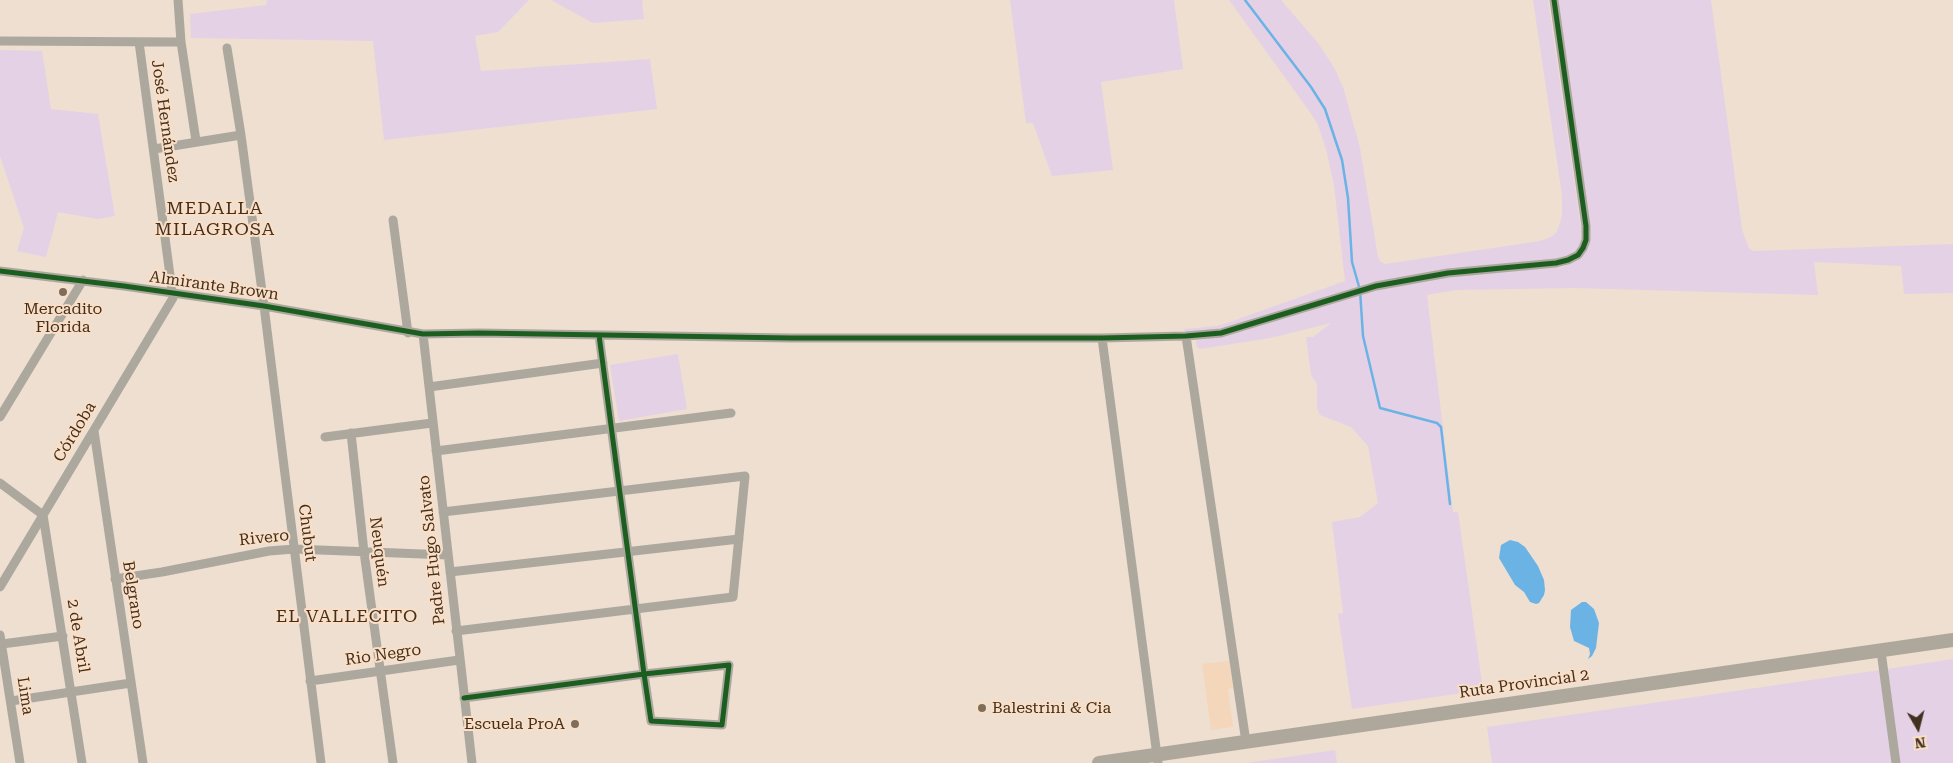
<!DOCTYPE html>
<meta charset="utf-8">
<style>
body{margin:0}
#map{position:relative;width:1953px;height:763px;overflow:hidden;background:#eedfd1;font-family:"Roboto Serif",serif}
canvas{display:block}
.north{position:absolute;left:1893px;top:703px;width:50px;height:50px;-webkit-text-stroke:4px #fadec5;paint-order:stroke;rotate:172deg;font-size:14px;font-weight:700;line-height:20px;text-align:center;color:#42301f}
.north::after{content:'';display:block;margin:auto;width:18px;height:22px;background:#42301f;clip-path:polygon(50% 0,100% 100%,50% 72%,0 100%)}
</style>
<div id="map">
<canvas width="1953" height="763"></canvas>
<div class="north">N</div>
</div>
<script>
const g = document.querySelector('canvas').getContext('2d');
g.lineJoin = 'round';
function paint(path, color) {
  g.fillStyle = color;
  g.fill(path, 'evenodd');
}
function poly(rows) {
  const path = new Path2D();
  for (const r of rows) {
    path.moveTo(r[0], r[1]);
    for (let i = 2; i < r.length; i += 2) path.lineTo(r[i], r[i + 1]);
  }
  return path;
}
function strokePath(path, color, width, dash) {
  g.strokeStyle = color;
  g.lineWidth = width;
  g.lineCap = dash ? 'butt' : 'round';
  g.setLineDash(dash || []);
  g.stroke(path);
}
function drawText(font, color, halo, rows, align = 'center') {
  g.font = font + ' "Roboto Serif",serif';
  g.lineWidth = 4;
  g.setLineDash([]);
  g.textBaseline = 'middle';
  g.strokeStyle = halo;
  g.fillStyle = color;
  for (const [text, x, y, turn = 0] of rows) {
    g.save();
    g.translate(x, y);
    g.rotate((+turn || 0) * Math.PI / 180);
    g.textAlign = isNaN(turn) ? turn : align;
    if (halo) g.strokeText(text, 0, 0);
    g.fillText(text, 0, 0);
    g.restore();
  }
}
paint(poly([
 [1229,661,1233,688,1228,689,1233,727,1211,730,1202,664]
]), '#f4d6bb');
paint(poly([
 [267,0,529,0,498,32,475,36,481,71,650,59,657,109,384,140,373,41,191,38,190,14,266,5],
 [551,0,642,0,644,19,593,23],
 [1010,0,1174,0,1183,69,1101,82,1113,170,1052,176,1033,123,1026,123],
 [1229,0,1281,0,1318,43,1335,69,1344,90,1360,148,1378,257,1381,262,1385,264,1540,241,1551,237,1557,232,1562,216,1562,195,1533,0,1548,0,1581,228,1581,243,1576,251,1561,259,1447,271,1224,330,1185,334,1184,329,1217,326,1230,322,1345,281,1334,185,1326,149,1318,125,1312,115],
 [1557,0,1711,0,1742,230,1749,248,1753,251,1953,244,1953,293,1904,294,1901,266,1814,262,1818,295,1574,288,1456,290,1427,295,1453,512,1458,512,1483,690,1352,709,1338,614,1343,613,1332,522,1360,517,1378,503,1368,446,1351,427,1320,415,1317,408,1317,384,1311,375,1306,337,1313,337,1331,323,1270,338,1200,349,1197,347,1196,342,1197,340,1223,336,1247,330,1364,293,1442,277,1562,267,1580,260,1587,248],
 [0,50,42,51,51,109,98,114,115,216,98,219,58,212,46,257,17,251,24,228,0,156],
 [678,354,687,409,619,421,610,365],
 [1953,659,1953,763,1900,763,1887,669],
 [1880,670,1892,763,1492,763,1487,727],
 [1335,750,1337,763,1247,763]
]), '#e4d1e6');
paint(poly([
 [1510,540,1518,542,1525,547,1538,566,1544,580,1545,590,1544,595,1539,603,1536,604,1530,602,1524,592,1515,585,1499,558,1501,545],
 [1582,602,1586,602,1594,609,1599,623,1596,648,1592,656,1588,659,1590,654,1589,648,1574,641,1570,627,1571,610]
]), '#6cb3e5');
strokePath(poly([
 [1245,0,1311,87,1325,109,1342,160,1348,198,1352,262,1360,290,1363,336,1380,408,1437,423,1441,427,1450,504]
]), '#6cb3e5', 2.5);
strokePath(poly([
 [178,0,181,42,196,141],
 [0,41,181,42],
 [227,48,241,135,264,306,321,763],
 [154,149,241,135],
 [393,220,408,333],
 [0,271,124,286,264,306,423,334,479,333,791,338,1102,338,1186,336,1221,333,1376,286,1448,273,1556,263,1568,260,1578,255,1583,248,1586,240,1586,226,1554,0],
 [423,334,472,763],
 [1186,336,1246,742],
 [1102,338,1158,763],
 [429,387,603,363],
 [0,417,83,280],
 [94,431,143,763],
 [351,433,364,552,393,763],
 [325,437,432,423],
 [436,451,731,413],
 [0,483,43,515,82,763],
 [443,512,745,476,733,597,456,631],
 [450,572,739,539],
 [115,579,162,572,269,551,294,549,448,555],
 [0,587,173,298,139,42],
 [0,635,20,763],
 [2,644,63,636],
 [1881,651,1896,763],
 [310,681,459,660],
 [464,698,644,674,729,665,722,725,651,721,644,674,599,335],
 [11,701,131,683]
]), '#ada89e', 9);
strokePath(poly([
 [1099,763,1953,640]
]), '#ada89b', 14);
strokePath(poly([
 [0,271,124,286,264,306,423,334,479,333,791,338,1102,338,1186,336,1221,333,1376,286,1448,273,1556,263,1568,260,1578,255,1583,248,1586,240,1586,226,1554,0],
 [464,698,644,674,729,665,722,725,651,721,644,674,599,335]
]), '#1b5e20', 5);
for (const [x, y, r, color] of [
 [63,292,5,"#7e6d5d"],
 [982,708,5,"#7e6d5d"],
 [575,724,5,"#7e6d5d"]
]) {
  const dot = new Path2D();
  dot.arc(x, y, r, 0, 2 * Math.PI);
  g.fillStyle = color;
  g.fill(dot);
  strokePath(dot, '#fadec5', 2);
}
drawText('16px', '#42301f', '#fadec5', [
 ["José Hernández",165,121,82],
 ["Almirante Brown",214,286,8],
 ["Córdoba",75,432,-59],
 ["Chubut",307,533,83],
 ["Rivero",264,538,-6],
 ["Padre Hugo Salvato",432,550,-96],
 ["Neuquén",379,552,83],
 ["Belgrano",133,595,81],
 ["2 de Abril",78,636,81],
 ["Rio Negro",383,655,-8],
 ["Ruta Provincial 2",1524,684,-8],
 ["Lima",25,696,81]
]);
drawText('16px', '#42301f', '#fadec5', [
 ["Mercadito",63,309],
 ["Florida",63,327],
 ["Balestrini & Cia",992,708,"left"],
 ["Escuela ProA",565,724,"right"]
]);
g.letterSpacing = '1px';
drawText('18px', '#42301f', '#fadec5', [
 ["MEDALLA",215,209],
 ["MILAGROSA",215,230],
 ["EL VALLECITO",347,617]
]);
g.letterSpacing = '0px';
</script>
